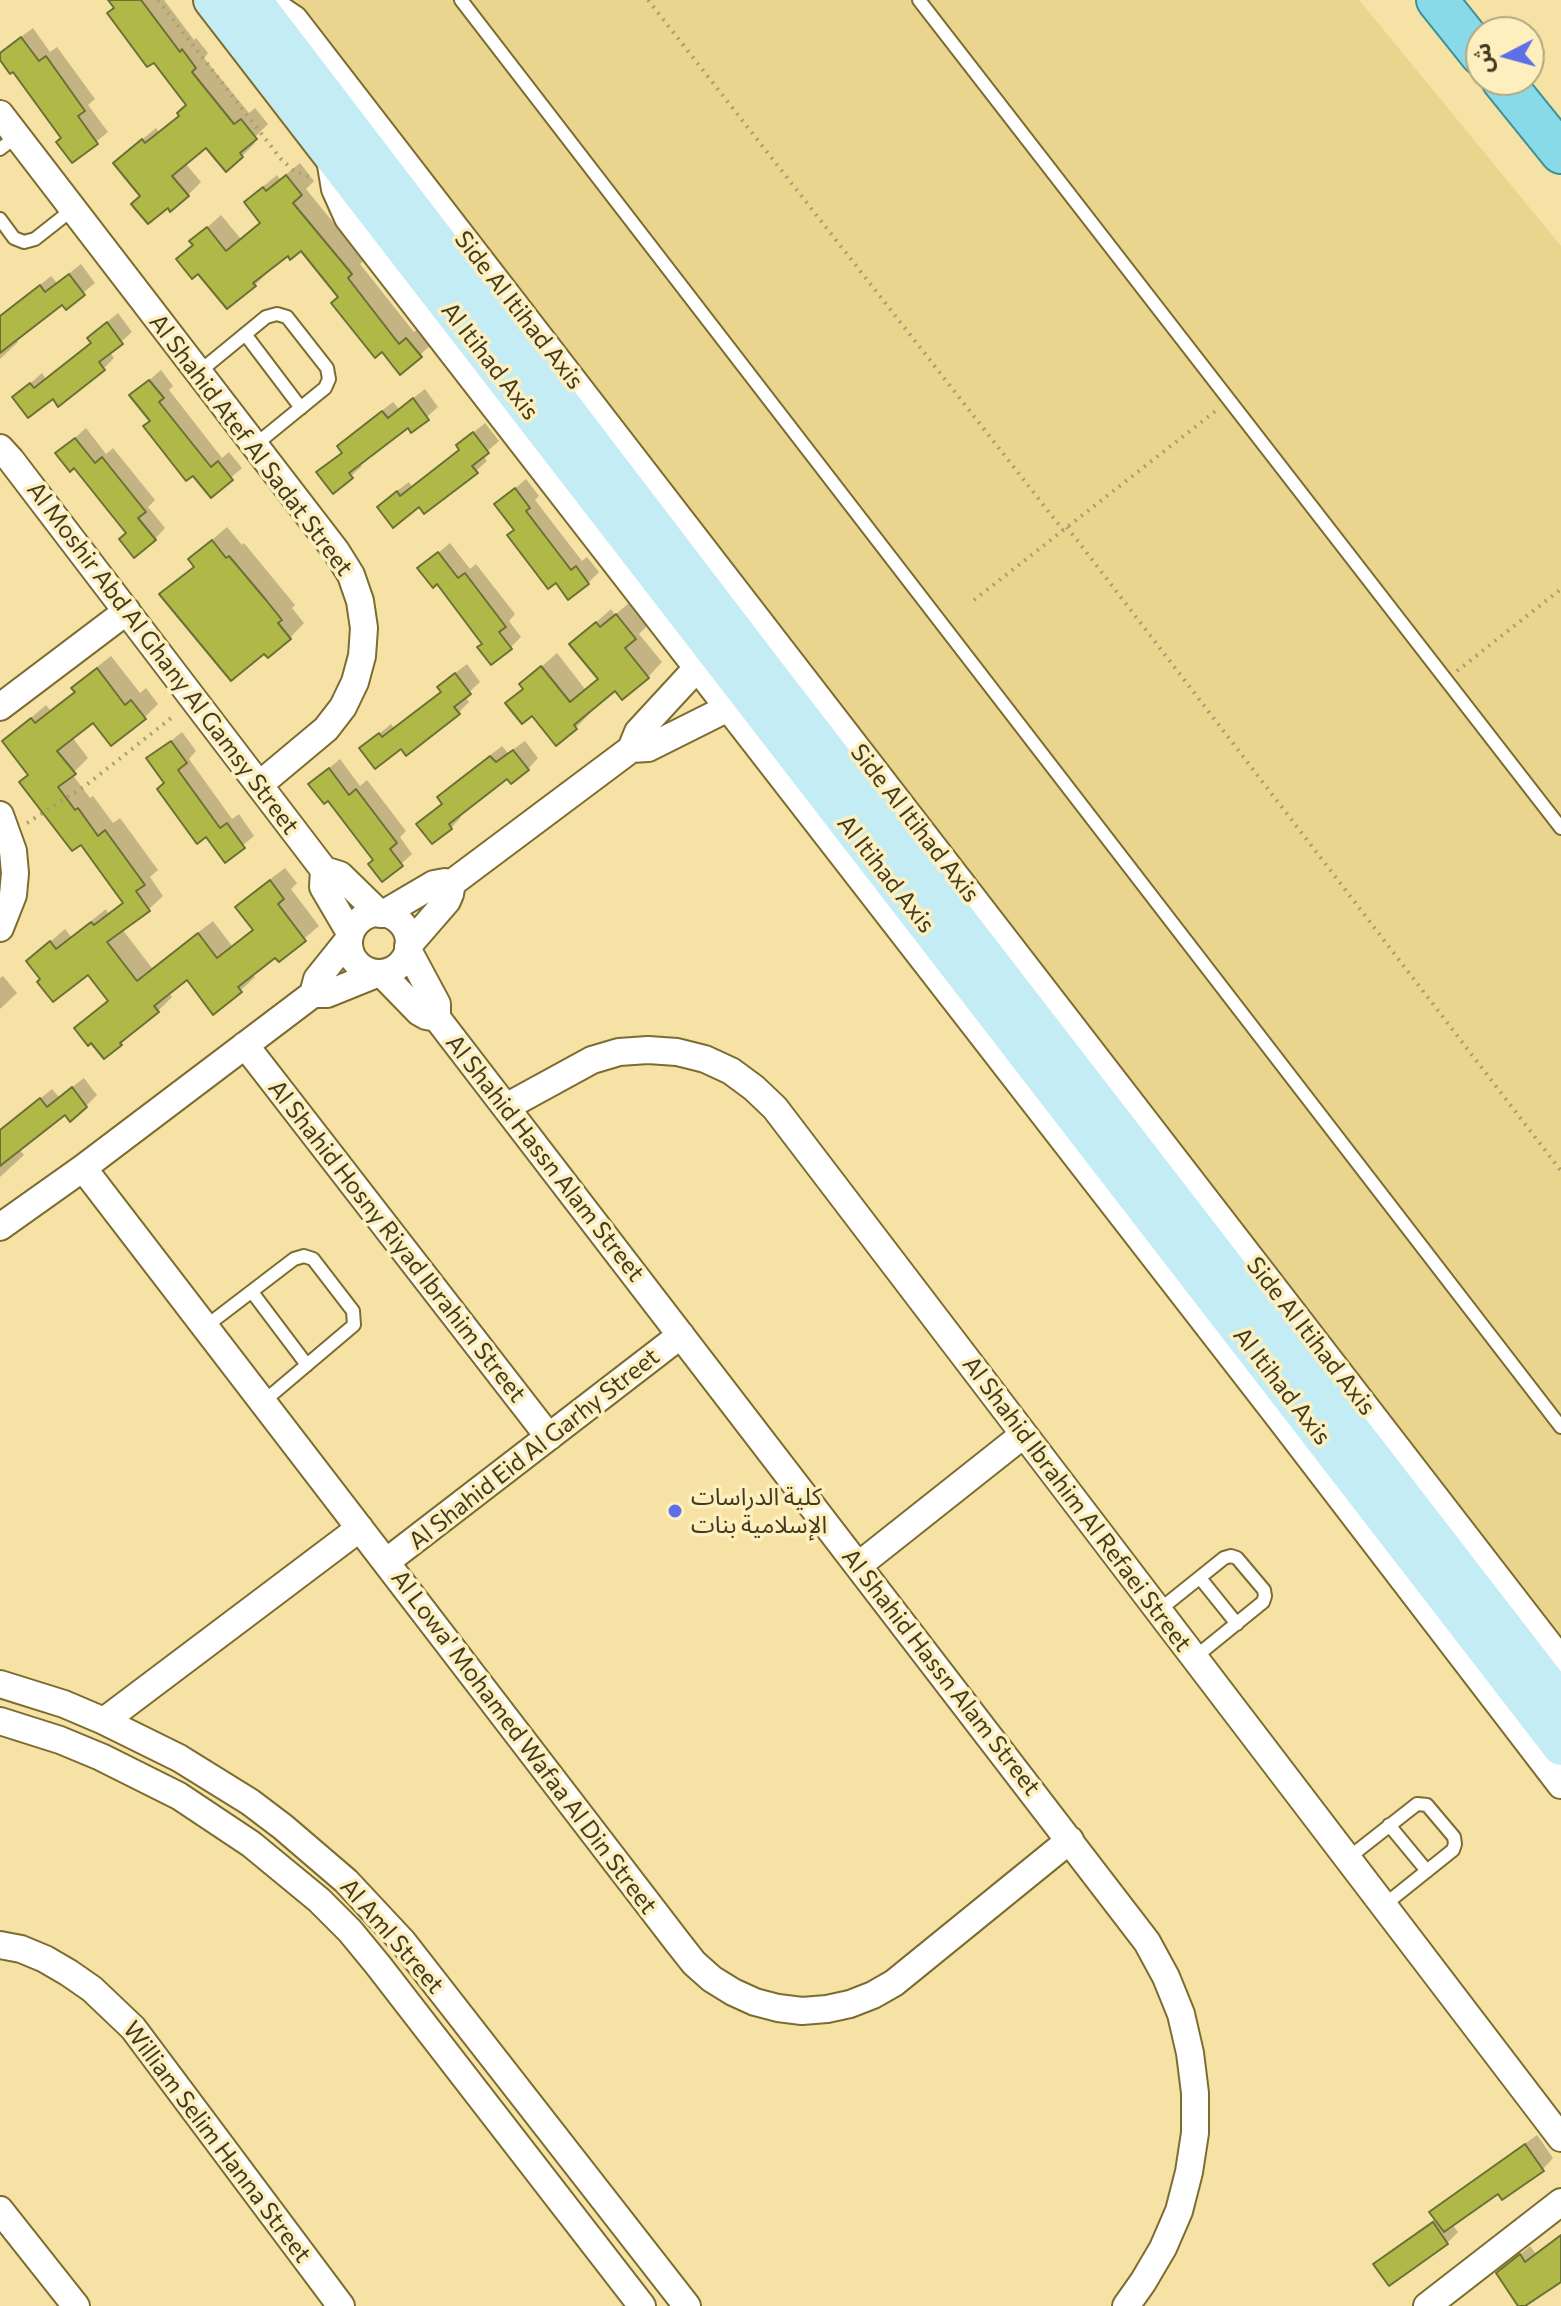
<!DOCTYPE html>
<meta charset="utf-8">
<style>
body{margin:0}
#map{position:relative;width:1561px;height:2306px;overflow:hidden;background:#f5e2a4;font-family:Commissioner,"Noto Sans Arabic",sans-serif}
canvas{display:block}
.north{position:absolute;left:1465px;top:16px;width:80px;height:80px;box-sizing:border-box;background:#fef0be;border:2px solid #b3a77f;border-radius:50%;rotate:264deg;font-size:22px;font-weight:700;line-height:32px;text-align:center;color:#423a21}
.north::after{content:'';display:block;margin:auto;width:28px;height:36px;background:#5e70e7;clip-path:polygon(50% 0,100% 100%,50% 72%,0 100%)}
</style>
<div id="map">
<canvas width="1561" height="2306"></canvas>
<div class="north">ش</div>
</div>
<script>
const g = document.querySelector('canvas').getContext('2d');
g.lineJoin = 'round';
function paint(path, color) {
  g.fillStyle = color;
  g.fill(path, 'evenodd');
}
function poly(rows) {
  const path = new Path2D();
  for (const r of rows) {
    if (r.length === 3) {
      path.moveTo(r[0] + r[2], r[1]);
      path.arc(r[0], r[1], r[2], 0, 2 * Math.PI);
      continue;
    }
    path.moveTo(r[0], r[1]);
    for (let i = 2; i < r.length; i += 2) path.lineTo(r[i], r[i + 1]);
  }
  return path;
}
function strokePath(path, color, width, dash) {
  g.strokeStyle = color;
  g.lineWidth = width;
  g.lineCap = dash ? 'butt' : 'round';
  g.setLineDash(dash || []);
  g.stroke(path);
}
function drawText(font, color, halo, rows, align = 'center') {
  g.font = font + ' Commissioner,"Noto Sans Arabic",sans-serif';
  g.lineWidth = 7;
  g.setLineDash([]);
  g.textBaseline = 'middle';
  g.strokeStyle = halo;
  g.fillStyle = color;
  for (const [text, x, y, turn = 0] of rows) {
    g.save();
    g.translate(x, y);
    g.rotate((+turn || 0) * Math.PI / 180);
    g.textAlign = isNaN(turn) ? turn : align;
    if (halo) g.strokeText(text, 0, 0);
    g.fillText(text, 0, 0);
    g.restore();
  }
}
paint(poly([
 [240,0,1359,0,1561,246,1561,1714]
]), '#ead58f');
paint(poly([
 [111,0,164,0,194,40,196,38,208,53,204,58,249,113,255,108,268,124,252,140,255,143,242,156,207,145,185,163,201,182,188,195,142,196,129,150,156,128,159,132,181,114,188,104],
 [33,28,50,52,57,47,95,99,88,105,108,132,72,161,63,137,13,69,0,56,10,45],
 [300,163,314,181,306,189,364,260,360,264,414,332,421,326,434,342,420,355,382,349,302,248,288,253,255,285,192,241,221,215,241,239,262,222,260,189,277,175,280,179],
 [81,264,95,283,66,307,62,302,15,339,18,342,0,359,0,317,51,276,57,283],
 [118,313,132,332,110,352,114,358,104,368,53,397,15,397,42,373,46,379,93,342,101,327],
 [161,370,173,386,169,390,222,458,229,452,242,468,211,495,132,395],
 [425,389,438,407,412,430,408,425,359,463,362,466,351,476,330,462,344,451,340,446,350,435,393,402,399,409],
 [485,423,499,441,483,455,487,461,476,471,419,504,390,496,409,482,412,487,461,449,458,445],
 [86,428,106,454,113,448,155,500,148,507,165,528,155,539,128,533,74,465,58,453],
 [526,479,539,496,535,500,582,561,587,557,599,572,588,583,516,529,497,504],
 [227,527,242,545,244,543,295,605,292,608,304,623,290,638,162,595,195,565,190,559],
 [450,543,470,569,476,564,515,614,509,621,521,637,510,648,484,643,438,582,420,568],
 [631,601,649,624,639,634,662,662,648,677,616,688,588,711,590,713,576,728,508,703,524,687,522,684,557,653,585,689,599,678,572,644,611,609,615,615],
 [111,656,140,693,146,688,158,704,144,718,94,720,72,737,88,758,72,774,90,798,93,796,113,823,120,818,158,870,150,877,163,896,149,909,122,929,152,968,213,921,232,946,254,928,238,907,252,893,285,868,297,883,291,889,319,926,279,960,276,955,252,974,255,977,241,990,187,977,168,992,172,997,158,1011,134,1030,121,1044,77,1028,110,999,88,972,43,979,28,961,65,929,71,937,106,909,108,913,124,901,4,741,46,705,50,710,76,690,74,688,88,674],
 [467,664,480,682,465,696,469,702,458,713,402,746,362,748,391,724,394,728,443,690,451,676],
 [182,732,196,751,189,759,232,819,239,814,254,836,225,860,149,759],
 [525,741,538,758,528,769,508,776,459,814,461,817,451,828,419,824,444,802,440,797,450,786,502,746,508,753],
 [340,759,360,786,367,780,406,831,400,837,412,854,401,864,375,860,328,798,322,774],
 [3,976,17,993,0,1009,0,978],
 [84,1078,97,1095,86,1106,65,1113,19,1149,24,1155,0,1177,0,1131,52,1089,59,1097],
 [1537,2135,1553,2158,1543,2169,1498,2191,1452,2224,1458,2232,1447,2243,1376,2265,1386,2254,1436,2218,1432,2212,1443,2202],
 [1561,2235,1561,2279,1520,2306,1498,2273,1530,2246,1536,2254]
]), '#0003');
const building = poly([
 [108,0,141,0,180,52,182,49,196,68,192,72,234,124,241,119,257,139,240,153,243,157,226,172,206,148,172,176,189,196,170,212,168,208,148,224,131,204,140,196,113,163,142,139,145,143,179,116,177,113,186,105,154,63,147,67,107,13,114,8,108,0],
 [21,37,39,61,46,56,85,111,78,116,98,144,72,163,56,142,61,138,13,72,10,74,0,60,0,53,21,37],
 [286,175,302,195,293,203,352,274,348,278,399,344,406,338,422,357,400,375,382,352,375,358,331,303,338,297,301,251,290,260,288,256,253,283,256,286,227,309,198,274,192,279,176,259,193,245,189,241,207,227,226,251,260,223,244,202,263,187,266,191,286,175],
 [69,274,85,295,66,310,62,305,0,353,0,316,40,285,45,292,69,274],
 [107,322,123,344,99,362,105,370,58,407,53,399,28,418,12,397,30,383,34,388,91,343,87,338,107,322],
 [149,380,164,398,159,402,211,467,218,461,233,480,211,498,193,476,186,481,143,426,150,421,129,395,149,380],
 [413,398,429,420,411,433,408,428,349,473,353,478,333,494,316,472,342,453,337,446,382,411,388,418,413,398],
 [473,432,489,453,472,466,478,473,424,514,419,507,393,528,377,507,397,491,400,496,459,450,456,445,473,432],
 [75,438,95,463,102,457,146,512,138,518,156,540,134,558,119,539,126,533,74,468,70,472,55,453,75,438],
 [515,488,530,508,526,511,571,570,576,566,589,584,568,600,556,583,548,589,507,535,514,530,494,504,515,488],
 [212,540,226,558,229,556,266,600,282,620,278,623,291,639,268,658,264,654,231,681,159,594,194,567,188,559,212,540],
 [438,552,458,578,465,573,506,627,499,632,512,649,491,665,477,647,482,644,437,584,433,588,417,568,438,552],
 [616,614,636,639,625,648,649,678,622,700,615,691,574,725,577,729,556,746,532,716,522,724,505,703,523,689,519,684,541,666,570,702,598,679,569,644,596,622,600,627,616,614],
 [97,668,125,705,131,700,146,719,111,746,93,723,57,751,76,774,58,787,75,810,78,808,98,836,105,830,145,885,136,891,150,911,107,942,137,981,198,933,217,958,253,930,235,907,270,880,284,899,278,904,306,941,279,962,275,958,238,987,242,992,213,1015,187,980,154,1006,159,1012,120,1043,122,1045,104,1059,91,1043,88,1046,74,1028,108,1001,88,975,53,1002,37,982,40,979,26,961,50,941,56,949,91,922,94,925,123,903,81,845,72,851,19,782,28,775,2,741,31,718,35,723,75,692,71,688,97,668],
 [455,673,471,694,454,707,460,714,406,756,401,749,375,769,359,748,379,733,382,737,441,692,437,687,455,673],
 [171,741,187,763,178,770,220,828,227,823,245,848,225,863,206,837,197,844,157,789,164,783,146,758,171,741],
 [513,750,529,770,511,784,507,779,449,824,452,829,432,844,416,824,442,804,437,797,490,756,496,762,513,750],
 [329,768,349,795,356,789,397,843,390,849,403,866,382,882,368,864,373,860,328,801,324,804,308,784,329,768],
 [72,1087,87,1107,70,1122,65,1115,0,1166,0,1130,40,1098,47,1107,72,1087],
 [1525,2144,1544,2171,1502,2200,1498,2194,1444,2232,1429,2212,1525,2144],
 [1433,2222,1448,2244,1389,2286,1373,2264,1433,2222],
 [1561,2235,1561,2282,1525,2306,1518,2306,1496,2273,1520,2254,1525,2262,1561,2235]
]);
paint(building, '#b0b947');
strokePath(building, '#6b7035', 2);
const lane = poly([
 [461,0,1561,1427],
 [919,0,1561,828],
 [0,149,17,136],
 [0,219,14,238,24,242,35,239,73,209],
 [245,334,301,408],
 [199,372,266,317,277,314,287,317,327,368,329,379,325,388,255,445],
 [252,1292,307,1365],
 [205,1327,294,1259,304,1256,313,1259,353,1311,354,1325,263,1402],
 [1200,1578,1237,1624],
 [1158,1611,1224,1558,1231,1556,1237,1558,1264,1590,1265,1596,1263,1602,1194,1658],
 [1389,1825,1427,1871],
 [1347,1859,1417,1804,1427,1805,1454,1837,1455,1844,1453,1850,1383,1906]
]);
const street = poly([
 [258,0,273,5,294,19,1561,1660],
 [0,114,336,551,351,575,360,601,364,628,362,656,355,682,343,707,326,729,259,785],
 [329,153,335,189,348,218,1278,1416,1561,1785],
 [0,448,11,460,324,870,340,875,380,914],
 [0,707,127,611],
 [631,749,648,748,740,702],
 [0,815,13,851,15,873,13,895,0,928],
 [324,870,323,887,350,933],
 [379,943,30],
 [383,914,434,884,445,882,452,883,631,749,638,732,709,655],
 [408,946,447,901,450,894,452,883],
 [408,950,437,1004,437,1018],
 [381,973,419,1012,426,1016,437,1018,1147,1942,1166,1977,1181,2014,1190,2053,1195,2093,1195,2133,1189,2172,1179,2211,1163,2248,1143,2282,1126,2306],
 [313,994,317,979,349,939],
 [245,1045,549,1437],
 [506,1107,592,1060,619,1052,648,1050,677,1052,705,1059,731,1071,754,1088,775,1108,1561,2138],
 [83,1168,679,1944,694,1963,712,1979,733,1992,755,2002,778,2008,802,2011,827,2009,850,2004,873,1995,894,1983,1070,1840],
 [0,1227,83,1168,313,994,327,994,379,973],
 [386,1562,681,1335],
 [859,1565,1023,1435],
 [0,1684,64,1704,104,1721,179,1758,250,1802,283,1827,346,1881,403,1942,687,2306],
 [0,1721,60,1740,101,1757,179,1796,251,1844,319,1900,350,1931,378,1965,642,2306],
 [104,1721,360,1528],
 [0,1945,21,1949,45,1959,69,1973,92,1989,133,2028,341,2306],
 [0,2210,76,2306],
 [1427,2306,1561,2202]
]);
const secondary = poly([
 [212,0,1561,1747],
 [253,0,770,677,1561,1701]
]);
const primary = poly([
 [1437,0,1481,55],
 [1502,80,1561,153]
]);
strokePath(lane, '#7d6c30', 16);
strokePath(street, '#7d6c30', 30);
strokePath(secondary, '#7d6c30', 40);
strokePath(primary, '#3d9299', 44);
strokePath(poly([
 [158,0,281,159,293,170,311,178],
 [648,0,1063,530],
 [1067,527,1561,1171],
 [974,600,1218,409],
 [1457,671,1561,589],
 [27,823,85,786,175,715]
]), '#ac9d6e', 4, [2, 6]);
strokePath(lane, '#fff', 12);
strokePath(street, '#fff', 26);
strokePath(secondary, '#c4ecf4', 36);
strokePath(primary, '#89dae9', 40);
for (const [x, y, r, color] of [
 [675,1511,8,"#5e70e7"]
]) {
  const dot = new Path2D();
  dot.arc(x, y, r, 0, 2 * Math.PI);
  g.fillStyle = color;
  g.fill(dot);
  strokePath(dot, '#fef0be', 3);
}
drawText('24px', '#423a21', '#fef0be', [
 ["Side Al Itihad Axis",519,310,52],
 ["Al Itihad Axis",490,361,52],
 ["Al Shahid Atef Al Sadat Street",251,445,53],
 ["Al Moshir Abd Al Ghany Al Gamsy Street",163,658,53],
 ["Side Al Itihad Axis",915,823,52],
 ["Al Itihad Axis",886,874,52],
 ["Al Shahid Hassn Alam Street",545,1158,52],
 ["Al Shahid Hosny Riyad Ibrahim Street",397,1241,52],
 ["Side Al Itihad Axis",1311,1336,52],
 ["Al Itihad Axis",1282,1386,52],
 ["Al Shahid Eid Al Garhy Street",534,1449,-38],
 ["Al Shahid Ibrahim Al Refaei Street",1077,1504,53],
 ["Al Shahid Hassn Alam Street",941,1672,52],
 ["Al Lowa' Mohamed Wafaa Al Din Street",524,1742,53],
 ["Al Aml Street",392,1936,49],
 ["William Selim Hanna Street",217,2142,53]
]);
drawText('24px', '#423a21', '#fef0be', [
 ["كلية الدراسات",691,1497],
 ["الإسلامية بنات",691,1525]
], 'left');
</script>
